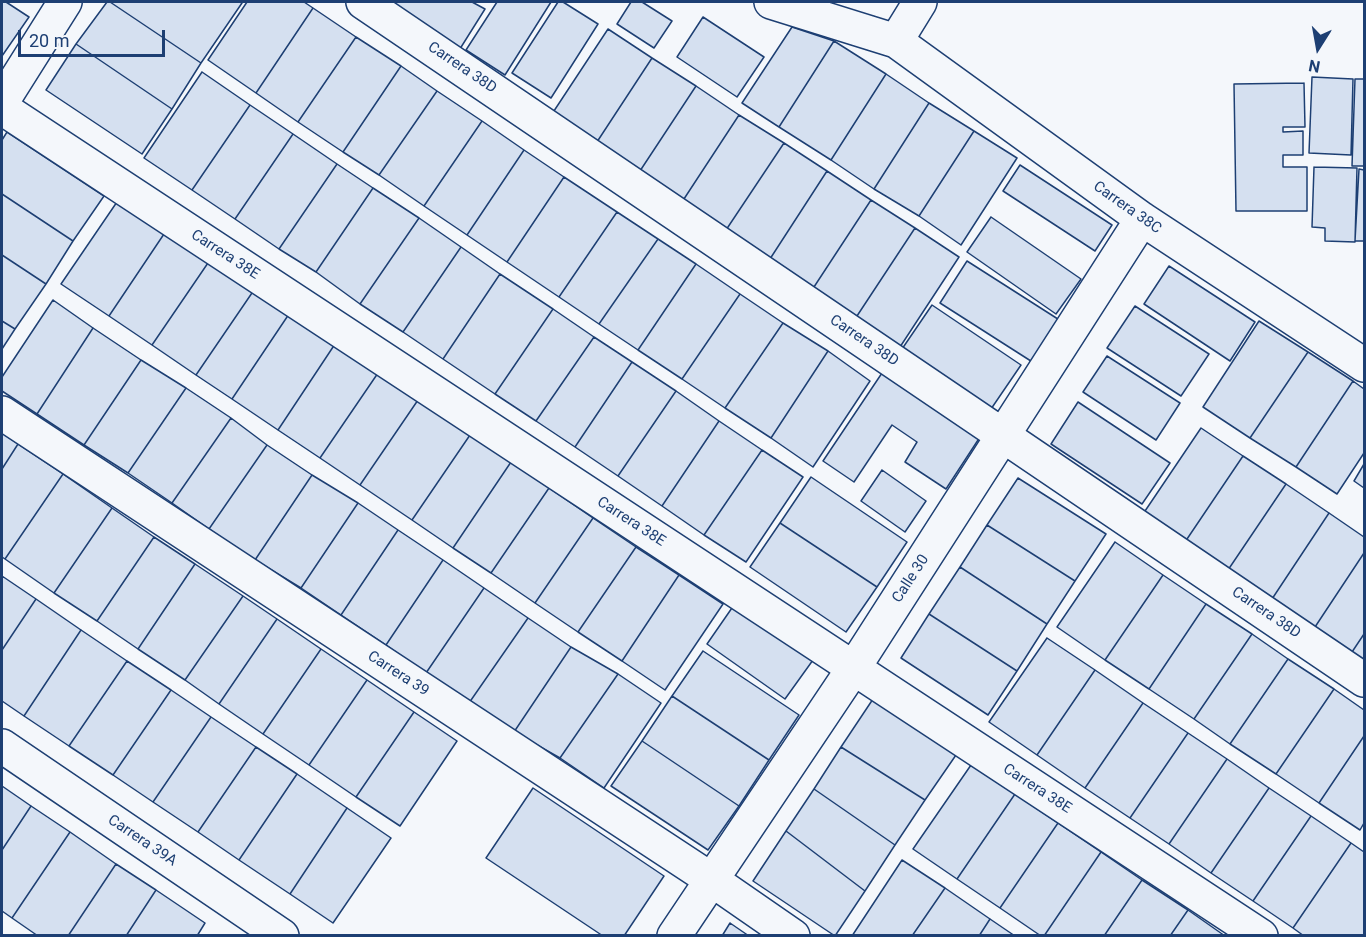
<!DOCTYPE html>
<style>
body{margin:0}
#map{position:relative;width:1366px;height:937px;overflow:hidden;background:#f4f7fb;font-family:Roboto,sans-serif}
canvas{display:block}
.frame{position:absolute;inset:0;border:3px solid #1d3f73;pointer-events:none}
.north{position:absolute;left:1288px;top:18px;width:60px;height:60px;-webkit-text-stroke:4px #f4f7fb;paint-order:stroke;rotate:191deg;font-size:16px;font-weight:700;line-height:24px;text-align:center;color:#1d3f73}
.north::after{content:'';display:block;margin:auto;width:21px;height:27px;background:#1d3f73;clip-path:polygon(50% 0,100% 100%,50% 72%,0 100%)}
.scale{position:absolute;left:18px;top:30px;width:147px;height:27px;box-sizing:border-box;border:3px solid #1d3f73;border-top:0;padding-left:8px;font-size:18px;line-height:21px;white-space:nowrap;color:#1d3f73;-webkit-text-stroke:4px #f4f7fb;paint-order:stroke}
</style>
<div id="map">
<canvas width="1366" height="937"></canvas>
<div class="frame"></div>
<div class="north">N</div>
<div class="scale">20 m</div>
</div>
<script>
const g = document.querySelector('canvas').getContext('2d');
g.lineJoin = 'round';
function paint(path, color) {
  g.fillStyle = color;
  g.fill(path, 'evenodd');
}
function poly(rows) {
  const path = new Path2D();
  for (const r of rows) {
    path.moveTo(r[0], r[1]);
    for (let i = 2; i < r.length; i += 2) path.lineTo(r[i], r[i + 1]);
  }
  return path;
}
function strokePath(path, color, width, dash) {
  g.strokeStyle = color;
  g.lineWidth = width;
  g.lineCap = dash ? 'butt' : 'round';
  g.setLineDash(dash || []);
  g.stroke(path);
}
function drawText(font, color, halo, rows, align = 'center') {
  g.font = font + ' Roboto,sans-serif';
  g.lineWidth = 4.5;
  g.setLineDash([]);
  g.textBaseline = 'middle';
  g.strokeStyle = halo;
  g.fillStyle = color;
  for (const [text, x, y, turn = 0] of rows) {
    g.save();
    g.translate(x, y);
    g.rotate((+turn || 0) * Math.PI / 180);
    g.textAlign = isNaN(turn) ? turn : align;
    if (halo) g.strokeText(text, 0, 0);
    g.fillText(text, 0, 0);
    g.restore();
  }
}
const building = poly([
 [2,2,6,2,29,17,2,56,2,2],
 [107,2,110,2,201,63,172,109,76,44,107,2],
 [110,2,240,2,242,3,201,63,110,2],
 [247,2,304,2,313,8,256,93,208,60,247,2],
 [388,2,472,2,485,9,458,52,388,2],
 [497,2,551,2,505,75,466,50,497,2],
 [558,2,563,2,598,24,551,98,512,73,558,2],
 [631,2,642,2,672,21,654,48,617,24,631,2],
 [313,8,356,37,298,122,256,93,313,8],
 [703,17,764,57,737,97,677,57,703,17],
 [792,27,834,41,779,127,742,103,792,27],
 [608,29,652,58,593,148,548,120,608,29],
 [356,37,401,66,343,152,298,122,356,37],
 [834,41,886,74,831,160,779,127,834,41],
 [76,44,172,109,142,154,46,90,76,44],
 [652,58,696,86,636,177,593,148,652,58],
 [401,66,437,91,379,175,343,152,401,66],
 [202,72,250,105,192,190,144,158,202,72],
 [886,74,929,103,874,189,831,160,886,74],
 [1312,77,1353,79,1351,155,1309,153,1312,77],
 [1355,79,1364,79,1364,166,1352,166,1355,79],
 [1304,83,1305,127,1283,127,1283,132,1303,131,1303,155,1283,155,1283,167,1307,167,1307,211,1236,211,1234,84,1304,83],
 [696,86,739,115,680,205,636,177,696,86],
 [437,91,482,121,424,206,379,175,437,91],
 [929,103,974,131,919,216,874,189,929,103],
 [250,105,293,134,235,219,192,190,250,105],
 [739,115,784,143,724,233,680,205,739,115],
 [482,121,524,150,467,235,424,206,482,121],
 [974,131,1017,158,961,245,919,216,974,131],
 [7,132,104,196,73,241,2,194,2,140,7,132],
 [293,134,337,164,279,249,235,219,293,134],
 [784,143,827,171,768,262,724,233,784,143],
 [524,150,564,177,507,262,467,235,524,150],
 [337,164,373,188,316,272,279,249,337,164],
 [1020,165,1112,225,1095,251,1003,191,1020,165],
 [1314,167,1357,168,1355,242,1325,241,1325,228,1312,227,1314,167],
 [1359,169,1364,170,1364,241,1355,241,1359,169],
 [827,171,871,200,812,290,768,262,827,171],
 [564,177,617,212,559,297,507,262,564,177],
 [373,188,419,218,360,304,316,272,373,188],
 [2,194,73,241,46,284,2,255,2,194],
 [119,199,166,231,109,316,61,284,119,199],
 [871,200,915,228,855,319,812,290,871,200],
 [617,212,658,239,599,324,559,297,617,212],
 [991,217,1081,279,1056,314,967,252,991,217],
 [419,218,461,247,403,332,360,304,419,218],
 [915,228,959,257,900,347,855,319,915,228],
 [166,231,210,260,152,345,109,316,166,231],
 [658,239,696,264,638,350,599,324,658,239],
 [461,247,500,274,443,359,403,332,461,247],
 [2,255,46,284,15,329,2,321,2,255],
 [210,260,254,290,196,375,152,345,210,260],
 [967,261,1061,321,1034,363,940,303,967,261],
 [696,264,740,294,682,379,638,350,696,264],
 [1169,266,1255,322,1230,361,1144,304,1169,266],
 [500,274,553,309,495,394,443,359,500,274],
 [254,290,289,314,232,399,196,375,254,290],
 [740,294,783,323,725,408,682,379,740,294],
 [53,300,93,328,37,414,2,391,2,377,53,300],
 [932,305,1021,365,991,409,902,349,932,305],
 [1135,306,1209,354,1181,396,1107,348,1135,306],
 [553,309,594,337,536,421,495,394,553,309],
 [289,314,335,344,278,430,232,399,289,314],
 [2,321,15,329,2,349,2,321],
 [1259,321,1308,352,1250,438,1203,407,1259,321],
 [783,323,828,351,771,438,725,408,783,323],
 [93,328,141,360,84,445,37,414,93,328],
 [594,337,632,362,575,447,536,421,594,337],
 [335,344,378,373,320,458,278,430,335,344],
 [828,351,870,381,813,467,771,438,828,351],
 [1308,352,1353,381,1296,467,1250,438,1308,352],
 [1107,356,1180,403,1156,440,1083,392,1107,356],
 [141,360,186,388,128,473,84,445,141,360],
 [632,362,676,391,618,476,575,447,632,362],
 [378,373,418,400,360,485,320,458,378,373],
 [882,373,980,437,946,489,905,462,917,442,892,425,854,482,823,461,882,373],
 [1353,381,1364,389,1364,453,1337,494,1296,467,1353,381],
 [186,388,231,418,172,503,128,473,186,388],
 [676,391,719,421,662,506,618,476,676,391],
 [418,400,470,435,412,520,360,485,418,400],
 [1078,402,1170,463,1142,504,1051,444,1078,402],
 [231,418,267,445,209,529,172,503,231,418],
 [719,421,762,450,704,535,662,506,719,421],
 [1201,428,1243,456,1185,542,1143,514,1201,428],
 [2,433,18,444,2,469,2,433],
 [470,435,511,462,453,548,412,520,470,435],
 [18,444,63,474,5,559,2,557,2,469,18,444],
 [267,445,312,475,255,560,209,529,267,445],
 [762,450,803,477,746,562,704,535,762,450],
 [1243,456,1286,484,1228,570,1185,542,1243,456],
 [511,462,549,488,491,573,453,548,511,462],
 [1364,464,1364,488,1354,481,1364,464],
 [882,470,926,501,905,532,861,501,882,470],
 [63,474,112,508,54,593,5,559,63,474],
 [312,475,358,503,301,588,255,560,312,475],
 [811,477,907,542,877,587,780,523,811,477],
 [1018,478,1106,534,1075,581,987,525,1018,478],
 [1286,484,1329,513,1272,599,1228,570,1286,484],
 [549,488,593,518,535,603,491,573,549,488],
 [358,503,398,530,341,615,301,588,358,503],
 [112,508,154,537,97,621,54,593,112,508],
 [1329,513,1364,537,1364,553,1315,627,1272,599,1329,513],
 [593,518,636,547,578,632,535,603,593,518],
 [780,523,877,587,846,632,750,567,780,523],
 [987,525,1075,581,1047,624,960,567,987,525],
 [398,530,443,560,386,645,341,615,398,530],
 [154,537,195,564,138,649,97,621,154,537],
 [1115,542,1163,575,1105,660,1057,627,1115,542],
 [636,547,679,575,622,661,578,632,636,547],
 [1364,553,1364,634,1352,652,1315,627,1364,553],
 [443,560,484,588,426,673,386,645,443,560],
 [195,564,243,596,185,680,138,649,195,564],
 [960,567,1047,624,1017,671,929,614,960,567],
 [679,575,723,604,665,690,622,661,679,575],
 [1163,575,1206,604,1149,689,1105,660,1163,575],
 [2,576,36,599,2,650,2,576],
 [484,588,528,618,469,703,426,673,484,588],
 [243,596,277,619,219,704,185,680,243,596],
 [36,599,81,630,24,716,2,701,2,650,36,599],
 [1206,604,1252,634,1194,719,1149,689,1206,604],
 [734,605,813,660,785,699,707,644,734,605],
 [929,614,1017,671,988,715,901,658,929,614],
 [528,618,571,647,514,732,469,703,528,618],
 [277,619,321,649,263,734,219,704,277,619],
 [81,630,127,661,69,746,24,716,81,630],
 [1252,634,1288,659,1230,744,1194,719,1252,634],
 [1364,634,1364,660,1352,652,1364,634],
 [1047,638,1095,670,1037,755,989,722,1047,638],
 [571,647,618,674,560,758,514,732,571,647],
 [321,649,367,680,309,765,263,734,321,649],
 [703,651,799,715,769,760,672,696,703,651],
 [1288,659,1334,689,1276,774,1230,744,1288,659],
 [127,661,171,690,113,775,69,746,127,661],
 [1095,670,1143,703,1085,788,1037,755,1095,670],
 [618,674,661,703,604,788,560,758,618,674],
 [367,680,414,712,356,797,309,765,367,680],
 [1334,689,1364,710,1364,736,1319,803,1276,774,1334,689],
 [171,690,211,717,153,802,113,775,171,690],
 [672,696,769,760,739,806,642,741,672,696],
 [873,699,956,755,925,800,841,747,873,699],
 [1143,703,1188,733,1130,818,1085,788,1143,703],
 [414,712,457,741,400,826,356,797,414,712],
 [211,717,256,747,198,832,153,802,211,717],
 [1188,733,1227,759,1169,844,1130,818,1188,733],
 [1364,736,1364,823,1360,830,1319,803,1364,736],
 [642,741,739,806,708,850,611,786,642,741],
 [256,747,297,774,239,860,198,832,256,747],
 [841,747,925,800,895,845,814,789,841,747],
 [1227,759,1269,788,1211,873,1169,844,1227,759],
 [971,765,1015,794,957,879,913,849,971,765],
 [297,774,347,808,290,894,239,860,297,774],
 [2,786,31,806,2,850,2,786],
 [533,788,664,876,624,936,603,936,486,858,533,788],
 [1269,788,1311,816,1253,901,1211,873,1269,788],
 [814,789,895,845,865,891,786,831,814,789],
 [1015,794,1058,823,1000,908,957,879,1015,794],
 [31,806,70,832,12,918,2,911,2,850,31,806],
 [347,808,391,838,333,923,290,894,347,808],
 [1311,816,1351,843,1293,928,1253,901,1311,816],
 [1058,823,1101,852,1044,936,1041,936,1000,908,1058,823],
 [786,831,865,891,835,936,753,881,786,831],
 [70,832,116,864,68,936,38,936,12,918,70,832],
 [1351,843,1364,852,1364,936,1304,936,1293,928,1351,843],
 [1101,852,1142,880,1104,936,1044,936,1101,852],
 [902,860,945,888,912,936,852,936,902,860],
 [116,864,156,890,126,936,68,936,116,864],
 [1142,880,1188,910,1170,936,1104,936,1142,880],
 [945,888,990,919,979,936,912,936,945,888],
 [156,890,205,923,197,936,126,936,156,890],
 [1188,910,1225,936,1170,936,1188,910],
 [990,919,1015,936,979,936,990,919],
 [730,923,749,936,722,936,730,923]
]);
paint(building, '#d5e0f0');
strokePath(building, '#1d3f73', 1.5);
const minor = poly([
 [363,2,1364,680],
 [771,2,896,41,1142,219,1364,365],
 [896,41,920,2],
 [2,102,65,2],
 [2,108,1261,936],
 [2,413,712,880,793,936],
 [674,936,853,669,1142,219]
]);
const tertiary = poly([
 [2,746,282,936]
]);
strokePath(minor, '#1d3f73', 36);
strokePath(tertiary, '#1d3f73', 36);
strokePath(minor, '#f4f7fb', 33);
strokePath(tertiary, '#f4f7fb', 33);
drawText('15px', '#1d3f73', '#f4f7fb', [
 ["Carrera 38D",462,68,34],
 ["Carrera 38C",1127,208,35],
 ["Carrera 38E",225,255,33],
 ["Carrera 38D",864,341,34],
 ["Carrera 38E",631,522,33],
 ["Calle 30",911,579,-57],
 ["Carrera 38D",1266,613,34],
 ["Carrera 39",398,674,33],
 ["Carrera 38E",1037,789,33],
 ["Carrera 39A",142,841,34]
]);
</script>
